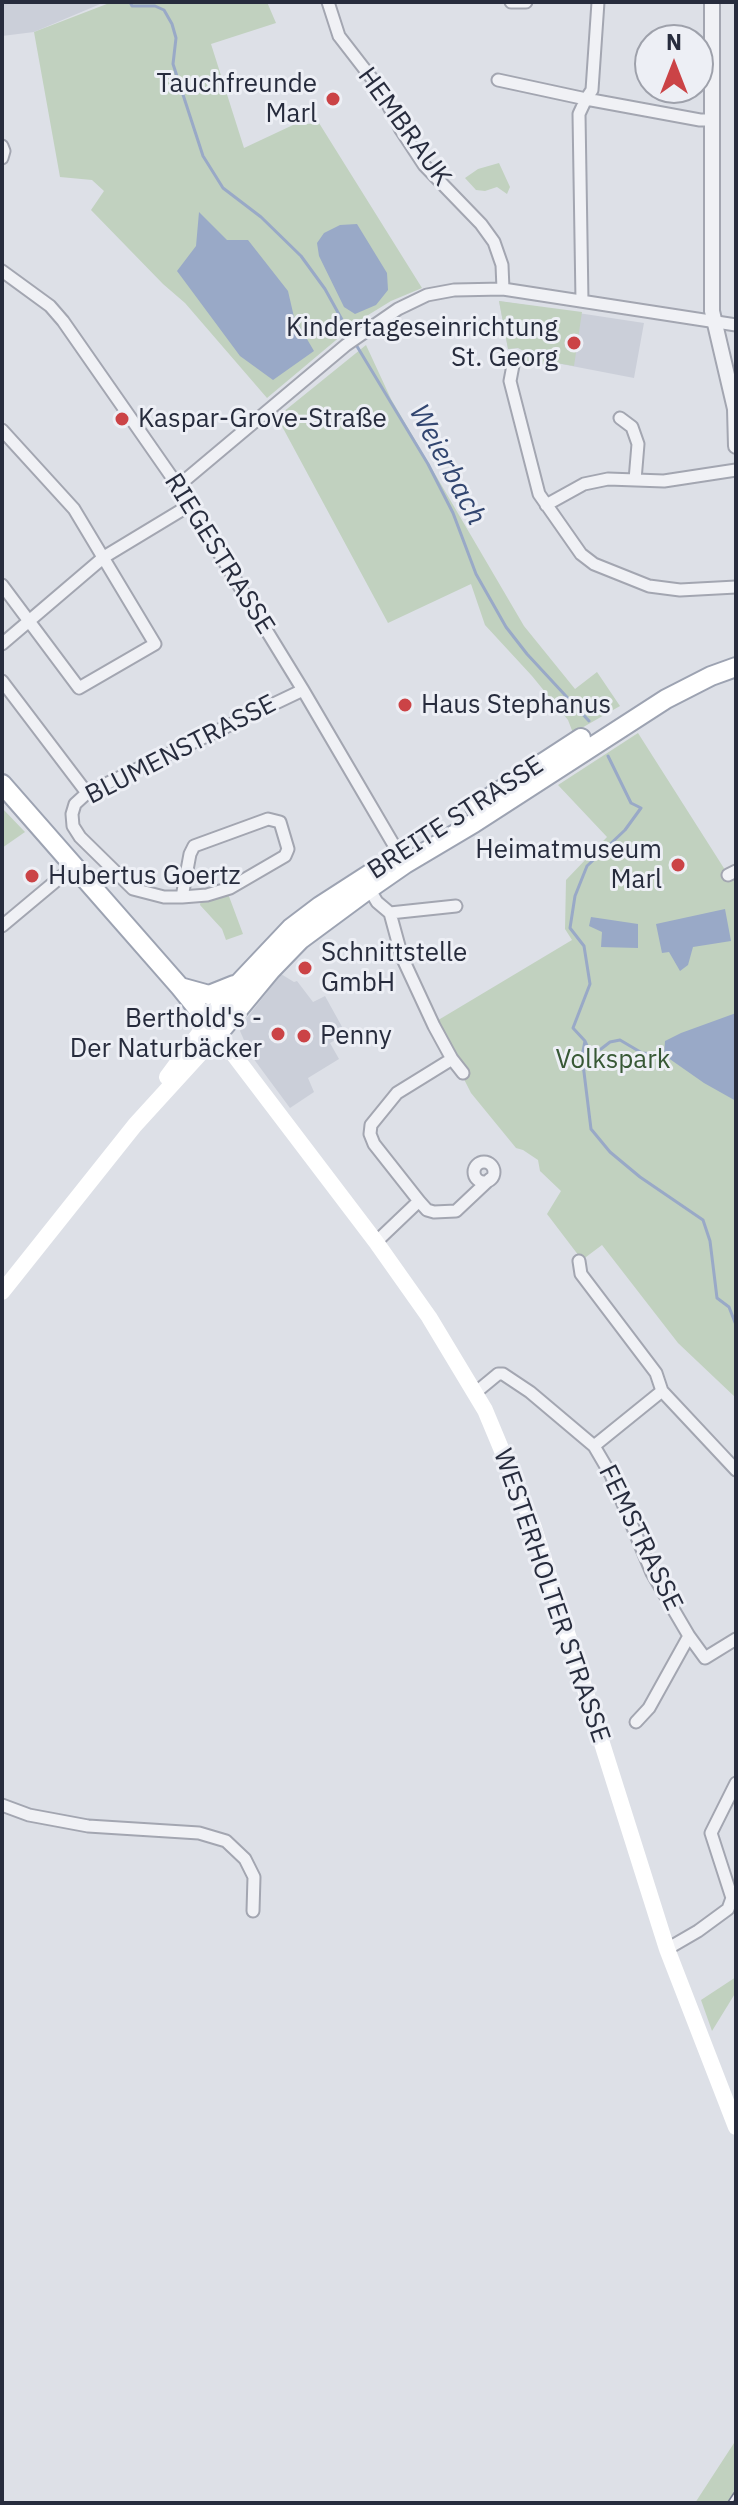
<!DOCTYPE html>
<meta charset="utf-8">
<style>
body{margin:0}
#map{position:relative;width:738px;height:2505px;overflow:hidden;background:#dde0e7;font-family:"IBM Plex Sans",sans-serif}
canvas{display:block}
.frame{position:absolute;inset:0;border:4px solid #272c3d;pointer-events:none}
.north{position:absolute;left:634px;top:24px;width:80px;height:80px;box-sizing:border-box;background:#edeff5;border:2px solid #9ea1ab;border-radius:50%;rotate:0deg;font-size:22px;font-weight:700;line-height:32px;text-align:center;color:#272c3d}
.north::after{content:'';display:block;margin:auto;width:28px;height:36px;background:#cb4346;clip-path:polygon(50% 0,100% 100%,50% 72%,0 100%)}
</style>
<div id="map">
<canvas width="738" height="2505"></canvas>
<div class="frame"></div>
<div class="north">N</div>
</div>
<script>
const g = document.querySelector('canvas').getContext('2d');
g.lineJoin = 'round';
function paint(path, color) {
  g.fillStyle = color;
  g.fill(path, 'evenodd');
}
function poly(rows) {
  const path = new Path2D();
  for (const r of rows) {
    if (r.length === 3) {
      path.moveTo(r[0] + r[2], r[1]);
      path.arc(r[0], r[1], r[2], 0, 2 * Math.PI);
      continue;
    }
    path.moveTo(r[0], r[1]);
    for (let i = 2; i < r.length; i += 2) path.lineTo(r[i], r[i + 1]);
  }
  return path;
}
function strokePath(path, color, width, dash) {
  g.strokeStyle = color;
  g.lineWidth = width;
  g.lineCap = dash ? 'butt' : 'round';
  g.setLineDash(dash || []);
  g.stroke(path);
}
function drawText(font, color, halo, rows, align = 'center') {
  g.font = font + ' "IBM Plex Sans",sans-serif';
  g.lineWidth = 6;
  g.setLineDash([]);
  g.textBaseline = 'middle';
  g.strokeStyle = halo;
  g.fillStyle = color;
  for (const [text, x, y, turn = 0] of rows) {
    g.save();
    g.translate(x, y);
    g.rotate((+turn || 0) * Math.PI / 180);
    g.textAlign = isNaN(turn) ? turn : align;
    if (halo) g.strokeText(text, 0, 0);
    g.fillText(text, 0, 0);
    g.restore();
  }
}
paint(poly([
 [2,2,105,2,34,32,2,36],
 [499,301,644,323,634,378,551,362,526,368,527,357,524,351,518,348,508,349],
 [281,974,294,982,297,981,313,1002,325,996,346,1034,330,1043,339,1059,308,1078,314,1092,290,1108,250,1054,240,1031,246,1019]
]), '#cbcfd9');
paint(poly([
 [112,2,267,2,276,23,211,44,244,148,293,125,319,123,422,288,391,301,360,320,267,398,185,303,163,284,91,210,104,191,92,180,60,177,34,32],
 [499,163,510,187,507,194,497,187,485,191,476,190,465,178,478,169],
 [499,301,582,312,574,366,551,362,526,368,527,357,524,351,518,348,508,349],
 [366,345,391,399,524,626,575,689,597,672,620,706,573,733,568,720,532,676,485,625,471,584,388,623,277,417],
 [638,733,727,873,736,868,736,1398,678,1343,602,1245,582,1260,547,1214,561,1191,540,1171,538,1160,523,1150,516,1148,471,1093,435,1022,572,940,565,929,566,880,607,837,558,785],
 [2,808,25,832,2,848],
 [227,891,243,934,226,940,222,929,200,905,201,900],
 [736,1977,736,1992,712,2031,701,2000],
 [736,2440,736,2503,695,2503]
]), '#c1d1bf');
paint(poly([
 [199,212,227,240,248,240,288,291,294,317,314,351,273,380,240,356,177,271,196,246],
 [357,224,387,273,388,290,376,305,355,314,344,307,319,256,317,243,324,233,340,225],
 [725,909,731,941,693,947,688,965,680,971,669,952,662,953,656,924],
 [591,917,638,924,638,948,601,947,602,932,589,926],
 [736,1013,736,1101,704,1083,664,1055,665,1041,681,1033]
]), '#99a9c7');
strokePath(poly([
 [130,2,132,6,155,6,164,10,172,24,176,38,173,64,203,156,223,188,261,217,301,256,325,289,351,336],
 [355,343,428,464,453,513,476,574,506,627,527,654,589,721],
 [608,756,631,803,641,808,625,830,587,866,575,896,570,928,584,946,590,984,573,1028,585,1041,582,1056,591,1129,610,1152,640,1177,703,1220,710,1241,717,1298,729,1307,736,1325],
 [585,1041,589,1050,601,1049,610,1042,620,1040,642,1053,664,1055]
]), '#99a9c7', 3);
const minor = poly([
 [328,2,339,36,380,89,401,130,424,165,481,224,494,242,502,265,503,289],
 [511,2,526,2],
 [598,2,592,90,586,99,700,120,711,120],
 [498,80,586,99,579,114,582,301],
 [2,146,4,151,2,158],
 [2,271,50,306,63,321,178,486,303,690,405,864],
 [514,360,510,381,539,494,581,554,594,564,649,586,680,590,736,587],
 [620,418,632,427,638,444,635,480],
 [2,430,74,509,155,644,79,688,2,585],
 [178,486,346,345,398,309,427,295,454,290,503,289,736,325],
 [546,505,584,484,608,479,664,481,736,470],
 [2,644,104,557,190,505],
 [2,681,87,793],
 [728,875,736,871],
 [367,885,377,902,390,913,402,957,434,1026,452,1059,463,1073],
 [182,897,190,854,194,846,268,819,280,822,288,849,285,856,230,888,207,895,182,897,164,897,133,889,80,837,73,826,72,814,75,804,87,793,303,690],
 [390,913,456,906],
 [2,926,75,865],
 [484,1172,10],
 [419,1201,427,1210,434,1212,456,1211,490,1179],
 [376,1242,419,1201,374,1144,370,1134,371,1125,397,1093,452,1059],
 [579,1261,581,1274,656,1373,662,1391,594,1446],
 [662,1391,736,1470],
 [475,1393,498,1374,503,1374,530,1392,594,1446,611,1475,652,1573,689,1636,705,1658,736,1639],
 [636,1722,649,1708,689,1636],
 [2,1805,29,1815,88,1826,199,1833,226,1841,245,1859,254,1877,253,1911],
 [667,1949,698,1931,728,1909,732,1898,711,1833,736,1783]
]);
const tertiary = poly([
 [712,2,712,311,735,409,736,446]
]);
const primary = poly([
 [2,784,180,987,218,1034,271,970,300,940,369,889,405,864,474,823,666,699,711,676,736,667],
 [475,807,581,738],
 [180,987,209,995,234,985],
 [207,1023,240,982,291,928,320,906,382,866]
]);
strokePath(minor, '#a3a6b1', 15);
strokePath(tertiary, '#a3a6b1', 18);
strokePath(primary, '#9da3b2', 22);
strokePath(minor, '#f0f1f5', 11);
strokePath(tertiary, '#f0f1f5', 14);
strokePath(poly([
 [167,1077,207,1023],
 [2,1292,135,1125,218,1034,376,1242,429,1317,485,1410,533,1525,667,1949,736,2127]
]), '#fff', 16);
strokePath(primary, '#fff', 18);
const rail = poly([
 [730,2503,736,2494]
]);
strokePath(rail, '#777d90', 6);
strokePath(rail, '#edeff5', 3, [9]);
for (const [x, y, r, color] of [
 [333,99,8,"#cb4346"],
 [574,343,8,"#cb4346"],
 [122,419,8,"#cb4346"],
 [405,705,8,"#cb4346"],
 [678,865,8,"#cb4346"],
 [32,876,8,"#cb4346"],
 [305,968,8,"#cb4346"],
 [278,1034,8,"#cb4346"],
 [304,1036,8,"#cb4346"]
]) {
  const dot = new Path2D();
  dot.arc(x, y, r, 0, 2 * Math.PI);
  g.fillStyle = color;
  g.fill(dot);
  strokePath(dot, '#edeff5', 3);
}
drawText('26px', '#272c3d', '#edeff5', [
 ["Tauchfreunde",317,84,"right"],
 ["Marl",317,114,"right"],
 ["Kindertageseinrichtung",558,328,"right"],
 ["St. Georg",558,358,"right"],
 ["Kaspar-Grove-Straße",138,419],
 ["Haus Stephanus",421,705],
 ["Heimatmuseum",662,850,"right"],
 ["Marl",662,880,"right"],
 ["Hubertus Goertz",48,876],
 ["Schnittstelle",321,953],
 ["GmbH",321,983],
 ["Berthold's -",262,1019,"right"],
 ["Der Naturbäcker",262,1049,"right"],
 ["Penny",320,1036]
], 'left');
drawText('26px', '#272c3d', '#edeff5', [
 ["HEMBRAUK",404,127,54],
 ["RIEGESTRASSE",219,554,58],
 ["BLUMENSTRASSE",181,750,-27],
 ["BREITE STRASSE",456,818,-33],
 ["FEMSTRASSE",640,1538,64],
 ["WESTERHOLTER STRASSE",551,1596,71]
]);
drawText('26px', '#375835', '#edeff5', [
 ["Volkspark",613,1060]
]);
drawText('italic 28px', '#324670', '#edeff5', [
 ["Weierbach",447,465,62]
]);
</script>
